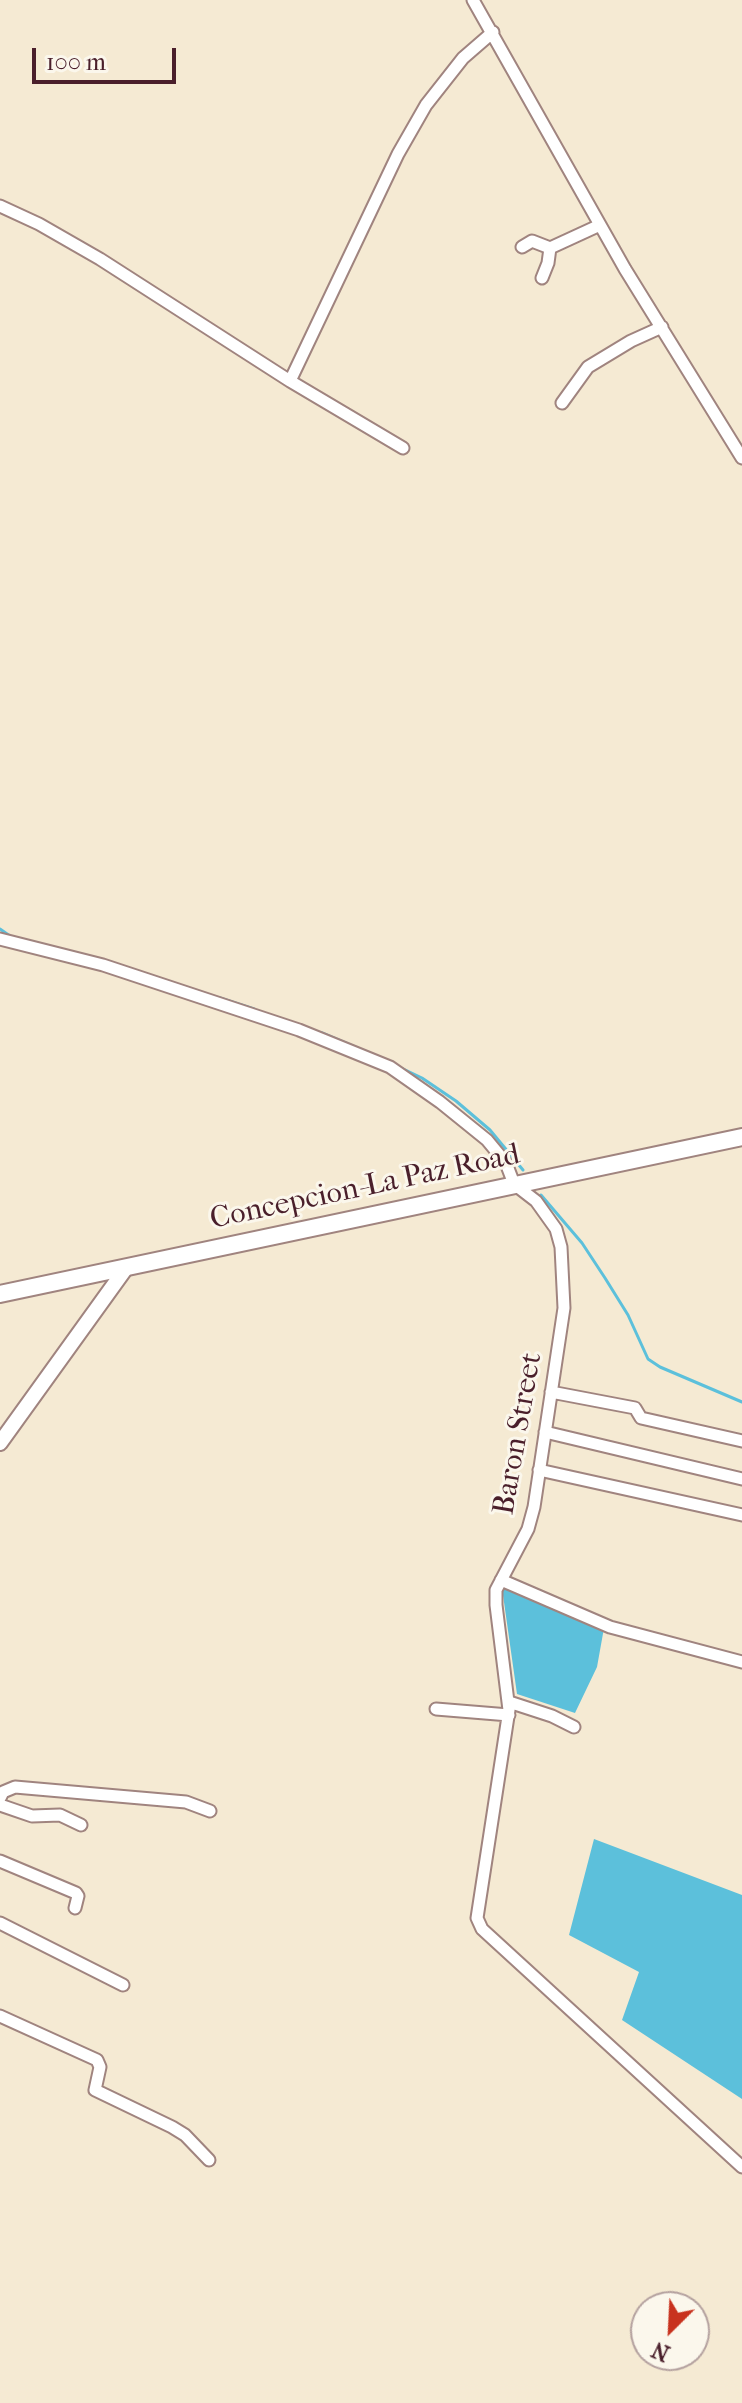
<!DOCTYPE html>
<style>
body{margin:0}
#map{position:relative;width:742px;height:2403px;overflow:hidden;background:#f5ead3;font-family:"IM FELL French Canon",serif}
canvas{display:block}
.north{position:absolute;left:630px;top:2291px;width:80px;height:80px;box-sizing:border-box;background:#fbf7ec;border:2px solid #b4a19f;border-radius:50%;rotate:204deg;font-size:22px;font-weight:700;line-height:32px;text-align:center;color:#4a1f2b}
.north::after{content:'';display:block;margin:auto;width:28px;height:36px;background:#c8321e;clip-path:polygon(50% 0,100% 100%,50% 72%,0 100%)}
.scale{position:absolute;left:32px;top:48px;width:144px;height:36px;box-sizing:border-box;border:4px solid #4a1f2b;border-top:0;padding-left:10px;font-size:24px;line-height:28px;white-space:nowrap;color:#4a1f2b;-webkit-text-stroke:6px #fbf7ec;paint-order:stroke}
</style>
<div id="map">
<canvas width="742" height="2403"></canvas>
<div class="north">N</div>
<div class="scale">100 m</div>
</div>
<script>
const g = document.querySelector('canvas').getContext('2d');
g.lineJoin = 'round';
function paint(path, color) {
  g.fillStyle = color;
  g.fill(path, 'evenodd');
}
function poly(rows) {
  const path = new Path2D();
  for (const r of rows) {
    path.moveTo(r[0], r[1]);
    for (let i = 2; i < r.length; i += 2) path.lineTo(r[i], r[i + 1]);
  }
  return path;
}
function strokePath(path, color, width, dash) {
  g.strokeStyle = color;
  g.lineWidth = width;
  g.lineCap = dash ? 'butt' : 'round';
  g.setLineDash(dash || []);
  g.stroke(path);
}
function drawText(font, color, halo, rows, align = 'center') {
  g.font = font + ' "IM FELL French Canon",serif';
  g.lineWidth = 6;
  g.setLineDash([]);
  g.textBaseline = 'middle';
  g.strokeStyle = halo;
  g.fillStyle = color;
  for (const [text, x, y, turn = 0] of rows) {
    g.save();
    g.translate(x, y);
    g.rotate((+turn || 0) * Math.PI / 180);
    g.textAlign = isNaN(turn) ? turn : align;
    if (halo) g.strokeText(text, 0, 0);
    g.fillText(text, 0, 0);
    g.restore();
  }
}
paint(poly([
 [502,1588,604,1628,597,1667,575,1713,517,1694],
 [594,1839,742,1895,742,2099,622,2020,639,1972,569,1935]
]), '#5cc0db');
strokePath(poly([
 [0,929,10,936],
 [220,998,254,1009],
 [322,1033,374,1055],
 [399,1067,422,1078,456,1101,490,1130,523,1170],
 [541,1195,582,1243,605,1278,628,1315,648,1359,660,1367,742,1402],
 [631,2058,656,2081]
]), '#5cc0db', 3);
const minor = poly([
 [473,0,625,269,742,458],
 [0,206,39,224,100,259,290,381,398,154,426,105,463,58,493,32],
 [522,247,532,241,550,248,600,225],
 [542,278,548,263,550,248],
 [290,381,403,448],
 [562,403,588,367,631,341,662,327],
 [0,939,103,965,299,1030,390,1067,440,1102,487,1140,506,1163,514,1184,536,1201,556,1229,561,1247,564,1308,534,1507,528,1529,496,1590,496,1605,509,1710,477,1918,482,1929,742,2167],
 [551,1392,635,1408,641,1418,742,1441],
 [545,1432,742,1479],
 [539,1470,742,1515],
 [501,1580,610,1627,742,1662],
 [509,1702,552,1716,574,1727],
 [436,1709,509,1715],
 [0,1798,3,1792,15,1787,186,1802,210,1811],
 [0,1805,32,1816,60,1815,81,1825],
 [0,1861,76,1893,78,1896,75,1908],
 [0,1923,123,1985],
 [0,2016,97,2060,100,2067,95,2090,172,2127,185,2135,209,2160]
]);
const tertiary = poly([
 [0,1443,126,1268]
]);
const secondary = poly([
 [0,1294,742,1137]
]);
strokePath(minor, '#a0847f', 15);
strokePath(tertiary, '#a0847f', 18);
strokePath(secondary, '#a0847f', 20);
strokePath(minor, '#fff', 11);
strokePath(tertiary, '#fff', 14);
strokePath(secondary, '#fff', 16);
drawText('30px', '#4a1f2b', '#fbf7ec', [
 ["Concepcion-La Paz Road",365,1188,-12],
 ["Baron Street",519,1434,-80]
]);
</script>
